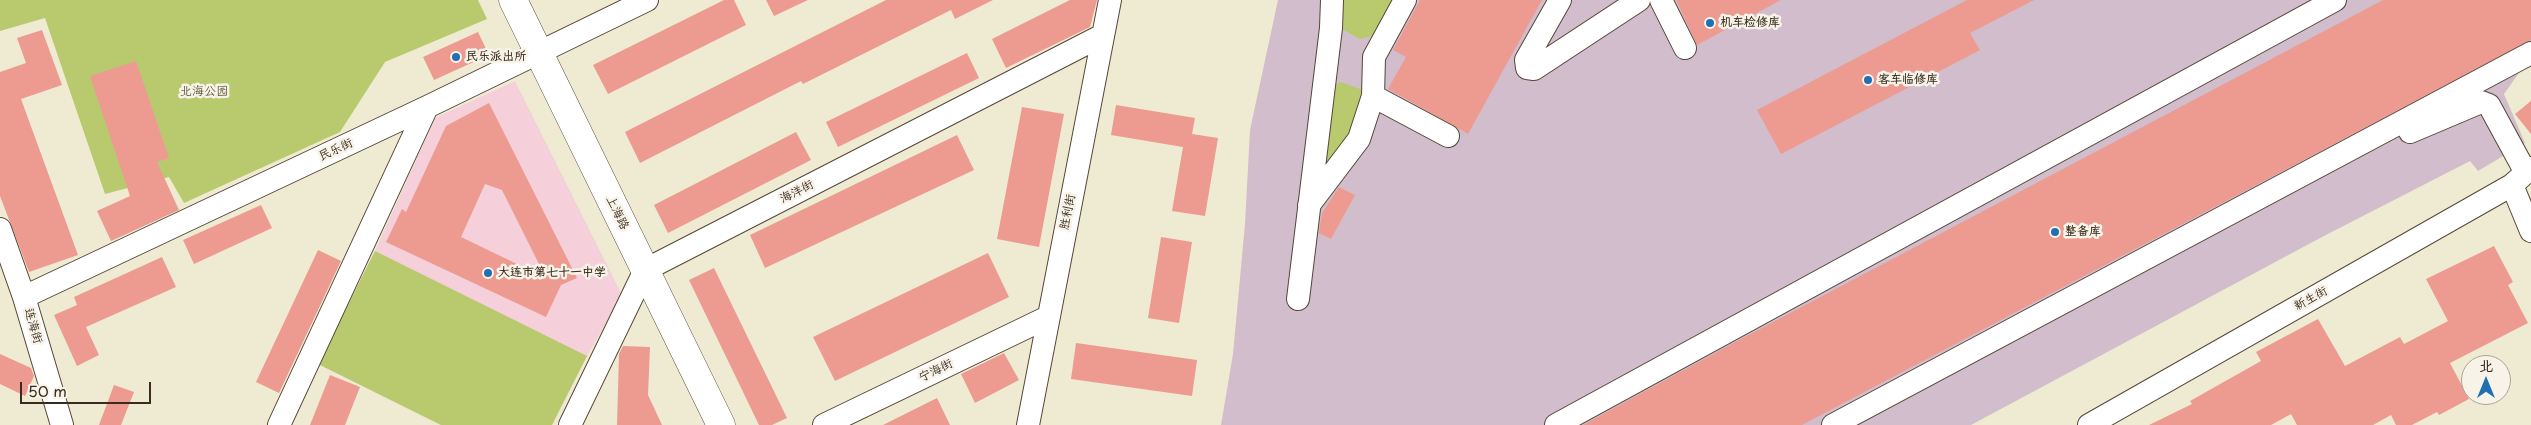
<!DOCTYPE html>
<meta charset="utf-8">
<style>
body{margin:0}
#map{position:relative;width:2531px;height:425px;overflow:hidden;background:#efead2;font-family:"Playpen Sans","LXGW WenKai TC",sans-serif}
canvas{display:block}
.north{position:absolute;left:2461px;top:355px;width:50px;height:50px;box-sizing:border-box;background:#f7f3e8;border:1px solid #aca397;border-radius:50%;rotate:0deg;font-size:14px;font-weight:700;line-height:20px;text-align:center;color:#3b2a1e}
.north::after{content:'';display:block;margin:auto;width:18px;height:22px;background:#1f6fb2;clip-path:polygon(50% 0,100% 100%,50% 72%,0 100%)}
.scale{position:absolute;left:20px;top:382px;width:131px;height:22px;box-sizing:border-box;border:2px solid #3b2a1e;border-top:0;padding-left:6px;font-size:15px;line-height:18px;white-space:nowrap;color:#3b2a1e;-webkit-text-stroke:4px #f7f3e8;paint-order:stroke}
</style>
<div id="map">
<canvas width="2531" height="425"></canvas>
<div class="north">北</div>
<div class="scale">50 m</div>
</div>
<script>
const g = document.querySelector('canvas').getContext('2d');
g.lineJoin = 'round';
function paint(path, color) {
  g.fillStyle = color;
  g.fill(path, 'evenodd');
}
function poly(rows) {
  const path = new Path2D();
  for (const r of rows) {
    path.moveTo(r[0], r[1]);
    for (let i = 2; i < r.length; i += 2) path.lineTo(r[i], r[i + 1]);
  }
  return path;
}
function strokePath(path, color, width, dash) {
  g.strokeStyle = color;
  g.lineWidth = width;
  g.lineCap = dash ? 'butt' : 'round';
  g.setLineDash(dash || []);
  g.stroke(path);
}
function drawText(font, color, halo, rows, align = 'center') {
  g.font = font + ' "Playpen Sans","LXGW WenKai TC",sans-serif';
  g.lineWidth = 5;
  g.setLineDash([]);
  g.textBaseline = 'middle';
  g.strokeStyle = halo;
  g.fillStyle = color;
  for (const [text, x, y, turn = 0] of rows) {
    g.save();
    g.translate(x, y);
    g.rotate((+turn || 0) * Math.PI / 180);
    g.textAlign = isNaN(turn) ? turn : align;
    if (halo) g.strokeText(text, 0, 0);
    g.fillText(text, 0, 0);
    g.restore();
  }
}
paint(poly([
 [515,81,622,295,587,356,552,425,441,425,318,364,375,251,435,118]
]), '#f5cfda');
paint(poly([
 [1278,0,2531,0,2531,67,2521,70,2504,94,2525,143,2478,171,2470,161,2322,237,1971,425,1221,425,1233,354,1245,224,1250,130]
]), '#d1bdcb');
paint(poly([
 [0,0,478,0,487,19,385,62,340,132,184,203,169,177,105,194,45,18,0,31],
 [1342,0,1393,0,1372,36,1360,39,1342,29],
 [1341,82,1363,90,1366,101,1336,156,1331,160,1325,161,1332,86],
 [375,251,587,356,552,425,441,425,318,364]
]), '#b8ca6d');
paint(poly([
 [724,0,734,0,746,25,608,94,593,65],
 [766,0,808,0,774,16],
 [886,0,993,0,955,19,951,10,803,84,801,81,640,163,625,132],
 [1070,0,1097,0,1090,27,1006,68,992,39],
 [1420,0,1542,0,1468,134,1388,89,1406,57,1393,50],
 [1676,0,1781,0,1697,45],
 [1967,0,2034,0,1970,33,1980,50,1781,154,1757,110],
 [2383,0,2531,0,2531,40,1802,425,1583,425,1739,340],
 [42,30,62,85,21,99,78,255,29,272,0,196,0,72,26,63,17,38],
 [478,32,489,55,434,80,423,57],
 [967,53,979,78,838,147,826,122],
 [136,61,169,158,157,162,179,210,111,241,97,211,130,196,90,76],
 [2531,101,2531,134,2515,114],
 [489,103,577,278,561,285,546,317,386,242,402,209,406,212,446,126],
 [485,184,502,190,546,278,461,237],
 [1116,105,1195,118,1192,134,1218,138,1205,216,1172,211,1183,147,1111,135],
 [1022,107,1064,114,1039,247,997,239],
 [796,132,811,160,668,233,654,205],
 [957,135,974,170,765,268,750,235],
 [1339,187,1355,195,1331,239,1319,233,1322,213],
 [261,205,272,228,194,264,183,240],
 [1161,237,1192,242,1179,323,1148,318],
 [2494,246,2513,282,2508,285,2528,323,2450,363,2469,399,2439,415,2437,412,2412,425,2396,425,2391,415,2373,425,2297,425,2291,414,2271,425,2149,425,2192,404,2190,401,2261,361,2256,352,2318,319,2345,366,2400,337,2404,344,2448,321,2426,279],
 [318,250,341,261,279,393,256,382],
 [988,253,1009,297,835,381,813,337],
 [162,257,176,287,86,327,99,355,77,366,54,315,77,305,74,297],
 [714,268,787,418,772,425,759,425,689,280],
 [1076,343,1197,360,1192,396,1071,379],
 [623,346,650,347,648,395,662,425,617,425,619,354],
 [1004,353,1019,380,975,403,961,374],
 [0,354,31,368,34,376,25,396,0,384],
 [330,375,360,387,345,425,310,425],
 [114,385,134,392,121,425,99,425],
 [937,398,950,425,883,425]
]), '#ed9b90');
const minor = poly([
 [1560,0,1526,60,1527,68,1534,69,1639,0],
 [1661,0,1685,48],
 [1373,96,1448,136],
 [2410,132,2481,102,2489,105,2526,173],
 [2512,185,2531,231],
 [1309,205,1359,139,1373,96,1374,57,1405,0],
 [0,229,24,297,62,425],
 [24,297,427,107,647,0],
 [1298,299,1331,28,1332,0],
 [279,425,427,107],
 [570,425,645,270,1103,35],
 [824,425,1048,317],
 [1028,425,1110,0],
 [1556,425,2335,0],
 [1833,425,2531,53],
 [2089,425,2512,185,2531,168]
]);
const major = poly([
 [513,0,721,425]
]);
strokePath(minor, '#564739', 24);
strokePath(major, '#564739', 29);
strokePath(minor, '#fff', 22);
strokePath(major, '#fff', 28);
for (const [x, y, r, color] of [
 [1710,23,5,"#1f6fb2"],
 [456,57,5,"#1f6fb2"],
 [1868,80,5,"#1f6fb2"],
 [2055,232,5,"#1f6fb2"],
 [488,273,5,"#1f6fb2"]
]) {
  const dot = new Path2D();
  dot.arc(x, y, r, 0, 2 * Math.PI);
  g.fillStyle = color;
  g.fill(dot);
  strokePath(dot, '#f7f3e8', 2);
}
drawText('bold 12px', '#3b2a1e', '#f7f3e8', [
 ["机车检修库",1720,23],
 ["民乐派出所",466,57],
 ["客车临修库",1878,80],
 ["整备库",2065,232],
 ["大连市第七十一中学",498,273]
], 'left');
drawText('12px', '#5a5232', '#f7f3e8', [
 ["北海公园",204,92]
]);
drawText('12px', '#3b2a1e', '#f7f3e8', [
 ["民乐街",336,150,-25],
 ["海洋街",797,192,-27],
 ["胜利街",1068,212,-79],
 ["上海路",617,213,64],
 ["新生街",2311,299,-29],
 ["连海街",33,326,74],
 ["宁海街",936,371,-26]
]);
</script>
